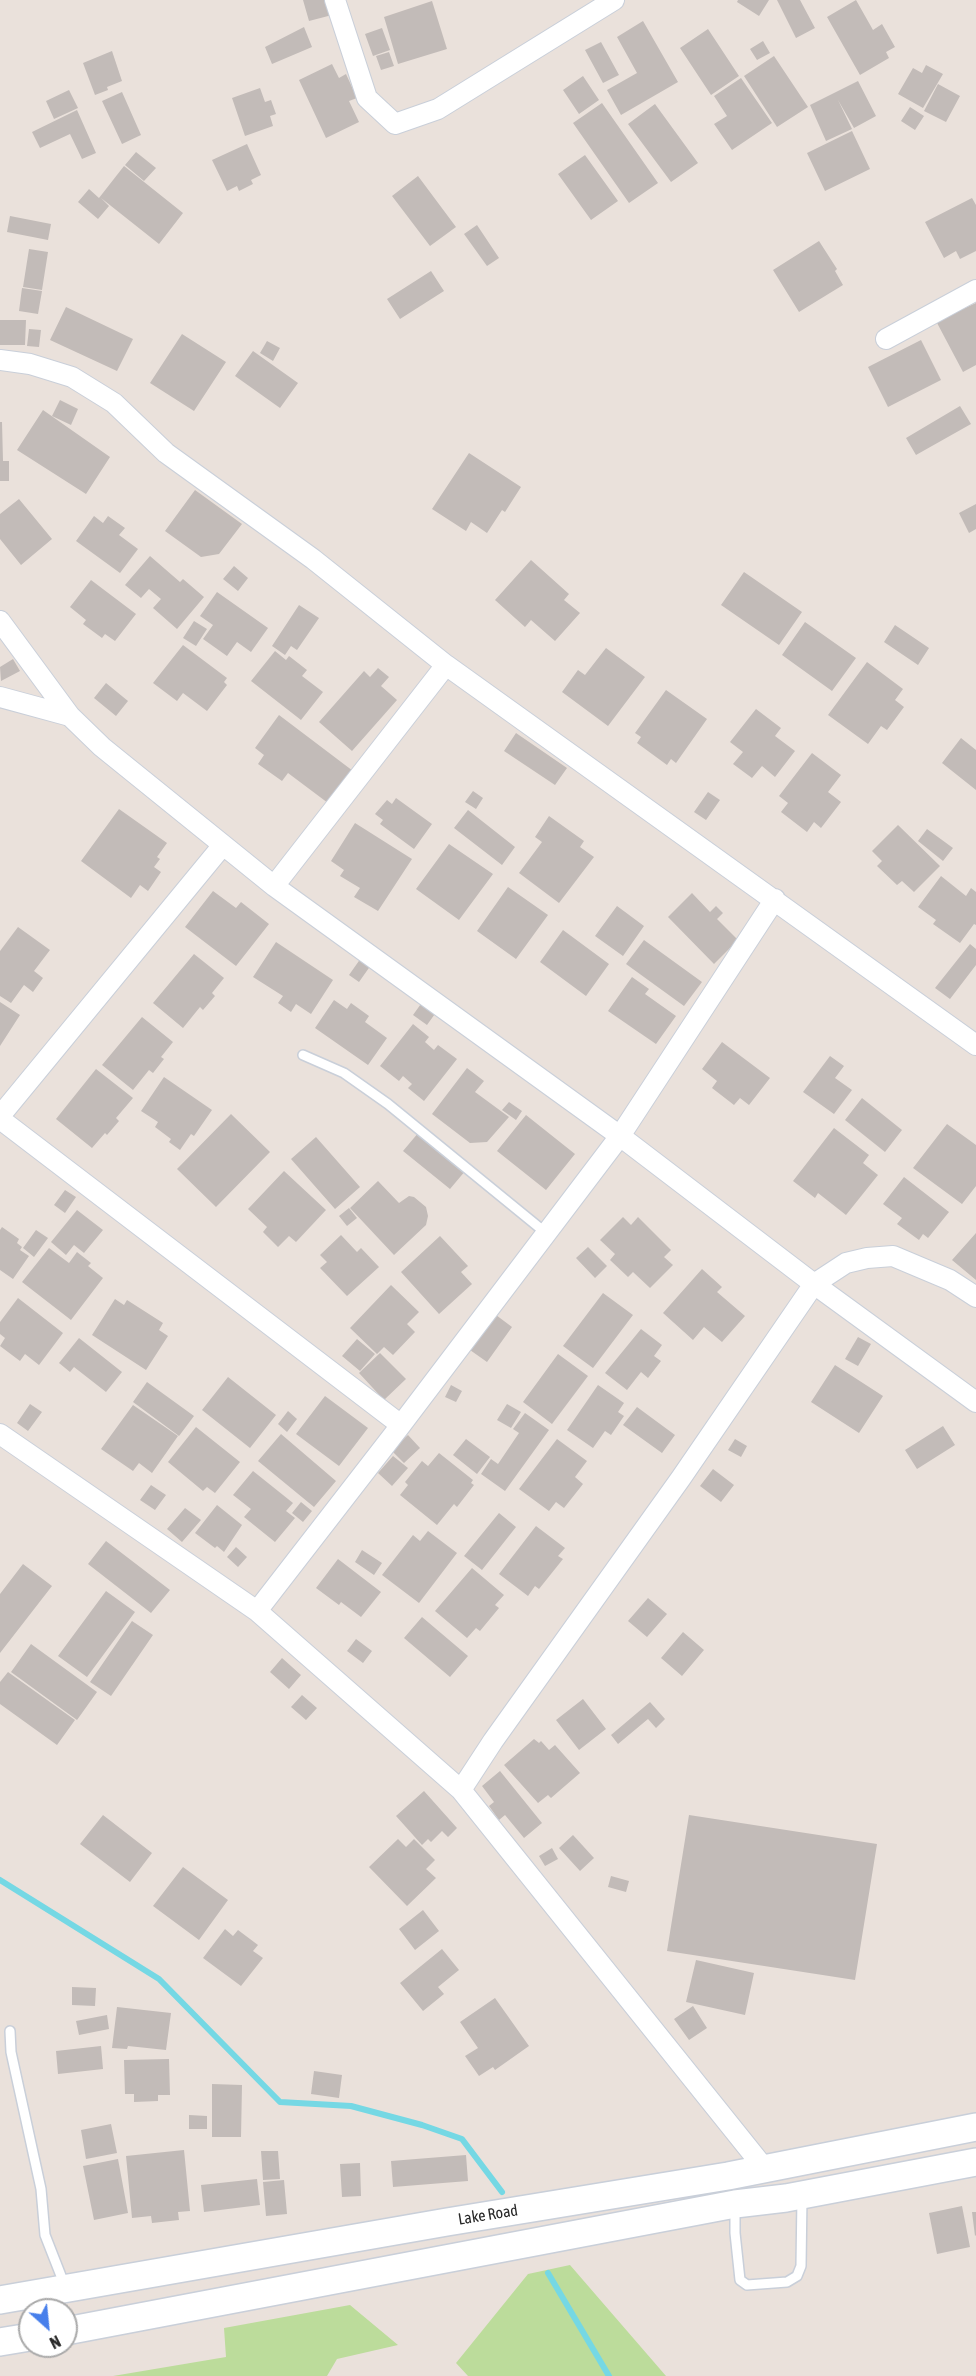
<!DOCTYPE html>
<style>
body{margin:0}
#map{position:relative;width:976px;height:2376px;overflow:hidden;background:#eae1db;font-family:"Asap Condensed",sans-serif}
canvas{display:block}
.north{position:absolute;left:18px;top:2298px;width:60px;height:60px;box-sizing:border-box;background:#fff;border:2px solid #a9a9a9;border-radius:50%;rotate:153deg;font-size:16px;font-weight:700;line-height:24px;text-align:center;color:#282828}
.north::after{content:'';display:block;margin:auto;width:21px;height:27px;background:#477feb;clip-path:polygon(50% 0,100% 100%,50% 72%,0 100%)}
</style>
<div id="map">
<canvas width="976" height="2376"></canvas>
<div class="north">N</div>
</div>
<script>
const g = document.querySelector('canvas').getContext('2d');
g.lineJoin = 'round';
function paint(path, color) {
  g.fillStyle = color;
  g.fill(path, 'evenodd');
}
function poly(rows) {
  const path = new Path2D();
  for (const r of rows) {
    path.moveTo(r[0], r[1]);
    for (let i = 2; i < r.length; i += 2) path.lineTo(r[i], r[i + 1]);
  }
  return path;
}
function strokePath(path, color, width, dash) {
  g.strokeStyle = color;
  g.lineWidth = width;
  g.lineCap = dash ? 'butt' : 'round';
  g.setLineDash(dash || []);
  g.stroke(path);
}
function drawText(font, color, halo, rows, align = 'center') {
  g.font = font + ' "Asap Condensed",sans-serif';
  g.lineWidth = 4.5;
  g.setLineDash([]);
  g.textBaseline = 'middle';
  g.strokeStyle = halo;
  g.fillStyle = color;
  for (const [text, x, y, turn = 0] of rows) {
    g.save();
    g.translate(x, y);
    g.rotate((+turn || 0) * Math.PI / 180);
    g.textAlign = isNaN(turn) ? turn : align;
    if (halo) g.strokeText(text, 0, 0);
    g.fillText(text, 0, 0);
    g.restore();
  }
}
paint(poly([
 [570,2265,666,2376,468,2376,456,2363,528,2274],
 [350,2305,398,2345,337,2359,327,2376,113,2376,226,2357,224,2328]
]), '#bcdc9b');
strokePath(poly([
 [0,1880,159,1979,280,2102,351,2106,422,2125,462,2139,502,2192],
 [548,2273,609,2376]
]), '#75d8e4', 6);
paint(poly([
 [303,0,328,0,332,15,309,21],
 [738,0,769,0,759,16,737,2],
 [777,0,800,0,815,28,796,38],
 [856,0,873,30,882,24,895,47,886,52,889,58,860,75,827,17],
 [432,1,447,49,398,64,384,17],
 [643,21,678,82,621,115,607,90,637,73,617,37],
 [304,27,312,47,272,64,265,47],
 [382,28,390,50,373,56,365,34],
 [708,29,739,76,711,95,680,48],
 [763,41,770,53,757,60,750,49],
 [601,42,619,75,603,83,585,50],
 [112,51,122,81,107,87,108,90,95,95,83,63],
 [389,52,394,66,381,70,376,56],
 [774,56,808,107,777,127,744,76],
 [332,64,339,78,346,74,357,98,349,101,359,122,326,138,299,80],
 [926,65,943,74,923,108,898,94,913,68,922,73],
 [583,76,599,100,579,114,563,90],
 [741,78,772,123,732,150,714,124,727,116,714,96],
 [858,81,876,116,854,128,838,100,852,129,826,141,810,105],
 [938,84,960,96,946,122,924,111],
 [260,88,265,102,271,100,276,114,270,116,273,126,245,136,232,98],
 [69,90,78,108,54,119,46,101],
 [122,92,141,135,122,144,102,101],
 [602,103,658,183,629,203,573,123],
 [655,104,698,163,671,182,628,124],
 [910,107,924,116,915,130,901,121],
 [77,110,96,153,82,159,70,134,40,148,32,132],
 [852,131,870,169,825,191,807,153],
 [247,144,261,175,251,180,253,184,239,191,237,186,227,191,212,160],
 [136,152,156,168,144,181,125,165],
 [585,155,618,201,591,220,558,174],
 [124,166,183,213,159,244,101,198,109,206,98,219,78,202,89,189,99,198],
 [418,176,456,227,430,246,392,196],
 [972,198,976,205,976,251,960,259,956,251,944,258,925,222],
 [10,216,51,224,48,240,7,232],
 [477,225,499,258,487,266,464,234],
 [819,241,837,269,835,271,843,285,799,312,773,270],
 [29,249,48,252,42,290,23,287],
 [431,271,444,291,400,319,387,299],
 [22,288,42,291,38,314,19,311],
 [976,303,976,365,963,372,936,321],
 [66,307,133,339,117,371,50,340],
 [0,320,26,320,25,345,0,345],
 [29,329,41,330,39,347,27,346],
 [182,334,226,362,194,411,150,383],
 [921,340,941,380,888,407,868,367],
 [267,341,280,348,273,361,260,353],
 [253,351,298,383,280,408,235,376],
 [60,400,78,409,71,425,52,416],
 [960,406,971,424,916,455,906,438],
 [43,410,110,457,86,494,17,450],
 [0,422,2,422,3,461,9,461,9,481,0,481],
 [469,453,521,487,505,512,502,510,487,533,471,522,466,531,432,509],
 [195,490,242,524,219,554,201,557,165,531],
 [19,499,52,539,21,565,0,539,0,514],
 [976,504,976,529,969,533,959,513],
 [94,516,103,523,108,516,125,528,119,535,138,549,120,573,76,541],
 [150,556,180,582,183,579,204,597,177,629,153,608,161,599,149,589,141,598,125,585],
 [531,560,569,594,564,600,580,613,555,641,531,620,525,627,495,600],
 [234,566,248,578,238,591,223,579],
 [744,572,802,612,779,645,721,605],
 [91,580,136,614,115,641,105,634,102,638,83,624,86,620,70,607],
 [217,592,268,628,251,652,237,642,227,656,203,639,213,625,200,616],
 [299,605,319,618,297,650,291,646,285,655,272,646],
 [194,621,207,629,196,646,183,638],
 [805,622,856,658,832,691,782,655],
 [895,625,929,648,918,665,884,642],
 [183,645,227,678,224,682,227,685,207,711,183,693,177,701,153,683],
 [606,648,645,677,608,726,562,692,578,670,585,675],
 [275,651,286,660,289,656,307,670,302,676,323,692,301,720,251,681],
 [13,659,20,671,1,681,0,667],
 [867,662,903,689,895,700,904,707,887,730,881,726,868,744,828,715],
 [378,668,389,677,381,686,397,700,352,751,319,722,364,671,370,677],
 [106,683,128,701,116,716,94,698],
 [666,690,707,719,676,763,671,759,667,765,637,743,641,737,635,733],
 [756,709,781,728,775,736,795,751,775,777,762,766,752,778,733,764,743,752,730,742],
 [279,715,353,771,328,803,288,773,282,781,258,764,264,755,255,748],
 [516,733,567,768,555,785,504,751],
 [961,738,976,750,976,790,942,763],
 [812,753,841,775,828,792,841,802,821,828,814,822,807,832,781,812,788,803,779,796],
 [473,791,483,798,476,809,465,802],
 [708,792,720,800,706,820,694,812],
 [396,798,432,824,414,849,380,824,383,820,375,814,387,800,392,804],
 [119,809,167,843,157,857,160,859,154,867,161,872,148,891,140,885,131,898,81,861],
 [468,810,515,847,502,865,454,828],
 [549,816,584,841,580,847,594,857,559,903,519,873,542,842,535,837],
 [355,823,412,859,378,911,354,897,360,888,340,876,344,870,331,861],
 [898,825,940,866,914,892,902,881,897,885,877,866,882,861,872,851],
 [927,829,953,848,943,861,918,841],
 [449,844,493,874,459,920,416,889],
 [941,876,966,896,971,888,976,892,976,925,974,924,960,943,933,924,936,920,918,907],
 [508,887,548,915,516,959,477,931],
 [213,891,236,908,241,902,269,924,236,966,185,927],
 [692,893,710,912,716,906,723,913,717,919,738,940,714,964,668,917],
 [617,906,644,926,623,956,595,936],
 [18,927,50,950,34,971,43,978,33,992,24,985,11,1003,0,996,0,951],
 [563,930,609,964,586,996,540,962],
 [644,940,702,982,684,1006,626,964],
 [276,942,333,980,311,1014,296,1004,291,1012,278,1003,283,996,253,977],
 [970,944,976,949,976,965,950,999,935,988],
 [194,954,224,978,212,993,215,996,203,1010,200,1007,183,1028,153,1003],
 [361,958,371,965,359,982,349,975],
 [632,977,649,989,645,994,676,1016,656,1044,608,1011],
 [334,1000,347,1009,351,1003,369,1016,365,1022,387,1038,368,1065,315,1028],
 [423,1001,437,1011,427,1025,413,1015],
 [0,1002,20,1015,0,1046],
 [142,1017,173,1042,161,1057,164,1059,153,1073,149,1070,133,1090,102,1065],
 [413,1024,429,1037,425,1042,434,1050,438,1045,457,1059,424,1101,408,1088,412,1084,403,1076,399,1081,380,1066],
 [722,1042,770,1078,749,1105,740,1098,734,1105,712,1088,717,1081,702,1069],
 [830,1056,844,1066,835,1078,852,1090,834,1114,803,1092],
 [467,1068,484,1081,475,1092,509,1117,487,1142,470,1143,432,1114],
 [96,1069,133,1098,116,1118,119,1121,107,1135,105,1133,92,1148,56,1119],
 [164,1077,212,1110,194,1136,191,1134,180,1150,169,1142,171,1139,155,1127,158,1122,141,1111],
 [862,1098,902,1130,885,1152,845,1120],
 [509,1102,522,1111,516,1120,502,1110],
 [231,1114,270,1152,216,1207,177,1169],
 [526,1115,575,1154,546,1190,497,1151],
 [947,1124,976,1145,976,1186,962,1204,913,1168],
 [834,1128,869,1155,863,1163,878,1175,846,1215,818,1193,815,1198,793,1181],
 [419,1132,466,1170,450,1189,403,1151],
 [316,1137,360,1187,335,1209,291,1159],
 [284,1171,326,1210,296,1242,289,1236,278,1247,263,1232,267,1227,248,1209],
 [904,1177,949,1212,928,1238,923,1234,919,1240,897,1224,902,1218,883,1204],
 [378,1181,399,1203,409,1196,414,1197,426,1207,428,1216,426,1225,394,1255,350,1208],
 [65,1190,76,1197,65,1213,54,1205],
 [349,1208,357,1218,347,1226,339,1216],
 [77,1210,103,1230,84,1253,74,1245,66,1255,51,1242],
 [623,1217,631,1225,638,1217,671,1250,664,1257,673,1265,650,1288,633,1272,628,1277,610,1260,615,1254,600,1240],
 [2,1227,19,1239,17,1243,22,1247,20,1250,29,1256,13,1279,0,1270,0,1230],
 [36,1230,48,1238,34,1257,23,1248],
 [976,1233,976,1280,952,1260],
 [341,1235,357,1252,361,1248,379,1267,347,1296,320,1268,327,1262,320,1255],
 [440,1236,468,1266,461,1272,472,1284,439,1314,401,1272],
 [588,1247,607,1266,595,1278,576,1258],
 [49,1248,69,1263,77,1252,91,1263,88,1266,103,1278,71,1320,22,1282],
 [702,1269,722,1287,717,1292,745,1316,722,1342,704,1327,693,1340,663,1313],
 [391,1285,419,1312,407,1324,415,1332,393,1355,384,1347,377,1354,350,1328],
 [603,1293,633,1315,593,1368,563,1346],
 [18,1298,63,1333,39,1365,25,1354,20,1361,0,1346,5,1338,0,1334,0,1322],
 [115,1299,124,1305,127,1300,163,1323,159,1330,168,1336,146,1370,92,1335],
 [496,1315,512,1327,487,1362,470,1350],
 [641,1329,662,1345,654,1356,661,1361,648,1378,641,1372,627,1390,605,1373],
 [858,1337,871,1344,858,1366,845,1359],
 [79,1338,122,1372,106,1392,74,1367,70,1372,59,1363],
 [357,1339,375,1354,360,1371,342,1356],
 [380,1353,406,1379,384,1400,359,1373],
 [558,1354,588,1376,552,1424,523,1402],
 [835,1365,883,1396,859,1433,811,1402],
 [228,1377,276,1415,250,1448,202,1410],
 [147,1382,194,1416,179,1436,133,1402],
 [451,1385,462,1391,456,1402,445,1397],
 [598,1385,624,1403,618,1412,624,1416,611,1435,605,1431,593,1448,567,1430],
 [325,1396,368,1428,339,1466,296,1434],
 [30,1404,42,1412,28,1431,17,1423],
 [507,1404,521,1412,511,1428,497,1420],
 [133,1405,178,1436,152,1473,139,1463,133,1471,101,1449],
 [637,1407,675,1435,662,1453,623,1425],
 [288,1411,297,1419,287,1432,278,1424],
 [525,1413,549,1430,505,1491,481,1474,491,1459,498,1464,519,1433,513,1429],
 [943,1426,955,1445,917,1469,905,1450],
 [196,1427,240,1462,215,1493,207,1487,203,1491,168,1462],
 [281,1434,336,1481,314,1507,258,1461],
 [408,1435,420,1448,404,1463,391,1450],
 [466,1439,490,1457,477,1474,453,1455],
 [557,1439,587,1461,575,1477,583,1484,564,1508,556,1502,549,1511,519,1489],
 [735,1439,747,1446,741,1457,728,1450],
 [439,1453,473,1480,471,1483,474,1485,457,1507,454,1504,437,1525,400,1495,408,1485,405,1482,422,1461,428,1466],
 [393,1456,408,1468,392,1486,378,1473],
 [713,1469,734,1485,721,1502,700,1486],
 [253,1471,293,1503,286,1511,295,1518,275,1542,244,1517,251,1509,233,1495],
 [151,1485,166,1495,155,1510,140,1500],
 [301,1502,312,1511,303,1522,292,1513],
 [217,1505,242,1525,224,1552,217,1546,215,1548,195,1533],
 [185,1508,201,1520,182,1542,167,1529],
 [499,1513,516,1527,482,1570,464,1556],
 [536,1526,565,1548,558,1556,563,1559,539,1589,535,1586,528,1596,499,1574],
 [428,1531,457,1553,419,1603,382,1575,413,1535,420,1541],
 [106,1541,170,1590,151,1613,88,1564],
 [236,1547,247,1557,238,1567,227,1557],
 [362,1550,382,1563,374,1575,355,1562],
 [338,1559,381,1592,361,1617,341,1602,339,1605,316,1588],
 [23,1564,52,1586,0,1653,0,1594],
 [472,1568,504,1595,495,1605,499,1608,480,1631,476,1628,467,1638,435,1611],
 [106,1591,135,1612,87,1677,58,1656],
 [648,1598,667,1614,647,1637,628,1621],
 [422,1617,468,1656,450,1677,404,1638],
 [132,1621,153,1635,111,1696,90,1682],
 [683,1632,704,1650,682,1676,661,1658],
 [356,1639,372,1651,363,1663,347,1651],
 [31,1644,97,1692,77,1720,11,1672],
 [282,1658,301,1675,289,1689,270,1672],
 [8,1672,75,1720,57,1745,0,1704,0,1682],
 [302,1695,317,1708,306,1720,291,1707],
 [583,1699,606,1729,579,1750,556,1720],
 [650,1702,665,1719,656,1728,648,1719,618,1744,611,1735],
 [534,1739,539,1743,541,1741,549,1750,555,1745,580,1773,551,1798,548,1795,538,1803,504,1765],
 [500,1771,542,1823,524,1838,505,1815,499,1820,489,1806,494,1802,482,1786],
 [424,1791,457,1828,448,1837,442,1831,431,1842,428,1839,422,1845,396,1816],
 [103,1815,152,1853,130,1882,80,1844],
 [689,1815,877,1844,855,1980,667,1951],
 [573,1835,594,1858,580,1871,559,1848],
 [398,1839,406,1847,414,1839,435,1860,426,1869,436,1878,407,1906,369,1867],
 [552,1848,558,1859,545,1866,539,1856],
 [183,1867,228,1900,199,1940,153,1906],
 [611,1876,629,1881,626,1892,608,1887],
 [423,1910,439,1931,415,1950,399,1929],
 [225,1929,233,1936,238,1930,258,1945,253,1951,263,1958,241,1986,203,1958],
 [442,1949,459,1970,438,1987,444,1994,423,2011,400,1983],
 [696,1960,754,1973,745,2015,686,2002],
 [72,1987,96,1988,95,2006,72,2005],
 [495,1998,529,2046,495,2070,493,2067,479,2076,465,2056,478,2048,460,2022],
 [693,2006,707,2028,689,2040,674,2019],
 [117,2007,171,2013,166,2050,128,2046,127,2049,112,2048],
 [107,2015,109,2029,79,2035,76,2021],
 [101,2046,103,2069,58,2074,56,2051],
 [169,2059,170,2095,158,2095,158,2101,134,2102,134,2094,125,2094,124,2060],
 [314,2071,342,2075,339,2098,311,2094],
 [212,2084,242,2085,241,2137,212,2137],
 [189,2115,207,2116,207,2129,189,2129],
 [111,2124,117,2153,86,2159,81,2130],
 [184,2150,190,2211,178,2212,179,2220,152,2223,151,2216,132,2218,126,2156],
 [261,2151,278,2151,280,2179,263,2180],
 [466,2155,468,2181,393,2187,391,2161],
 [118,2159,128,2213,94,2220,83,2166],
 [360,2163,361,2196,342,2197,340,2164],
 [257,2179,260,2205,204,2212,201,2185],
 [284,2180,287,2214,266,2216,263,2182],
 [962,2206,970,2247,937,2254,929,2213],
 [972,2212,976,2212,976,2235,975,2236]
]), '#c2bbb8');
const lane = poly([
 [303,1055,344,1073,388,1104,546,1233],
 [10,2031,11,2052,41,2189,45,2235,65,2286],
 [735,2206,735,2233,740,2280,747,2285,787,2282,797,2276,801,2266,802,2197]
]);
const street = poly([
 [335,0,367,98,395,124,438,109,614,0],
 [886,339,976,290],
 [0,360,30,364,72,377,114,403,166,453,313,559,446,665,976,1045],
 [0,621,70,716,102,747,274,886,620,1136,814,1284,976,1402],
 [0,697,70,716],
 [274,886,446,665],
 [0,1116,223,845],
 [0,1119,401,1425],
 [0,1434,257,1611,461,1790,765,2169],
 [257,1611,401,1425,620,1136,775,899],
 [461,1790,493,1741,681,1478,814,1284,846,1263,867,1258,893,1256,950,1280,976,1297]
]);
const secondary = poly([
 [0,2300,447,2222,728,2176,976,2127],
 [66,2331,735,2204,786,2198,976,2162],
 [0,2342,30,2337]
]);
strokePath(lane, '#c9cfd9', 12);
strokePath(street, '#c9cfd9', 22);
strokePath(secondary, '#c9cfd9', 30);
strokePath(lane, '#fff', 9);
strokePath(street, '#fff', 20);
strokePath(secondary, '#fff', 27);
drawText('16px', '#282828', '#fff', [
 ["Lake Road",488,2215,-9]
]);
</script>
